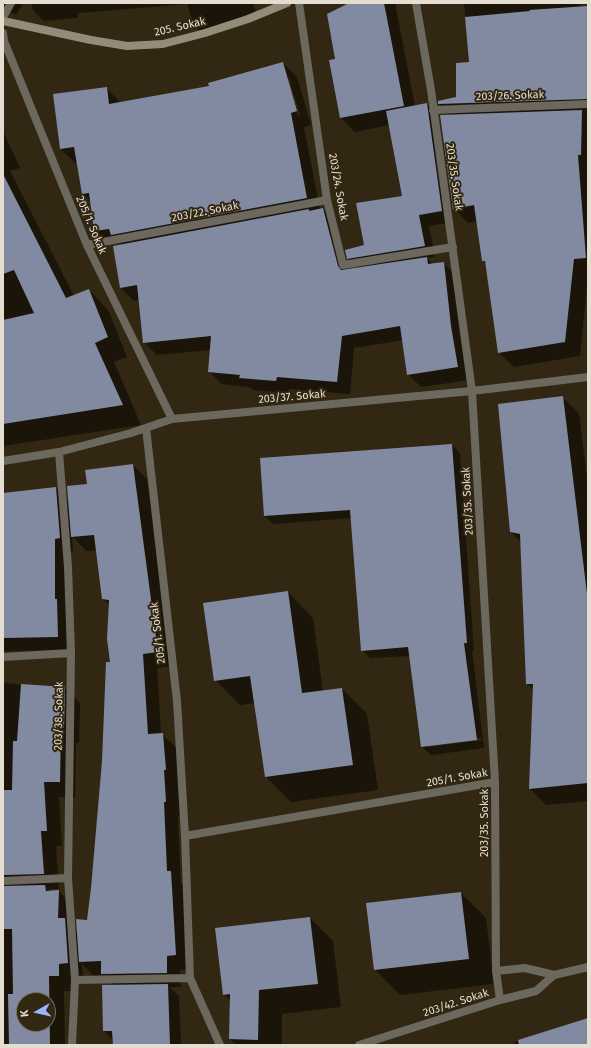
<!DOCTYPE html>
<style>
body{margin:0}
#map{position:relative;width:591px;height:1048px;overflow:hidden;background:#312712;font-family:"Fira Sans",sans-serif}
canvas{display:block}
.frame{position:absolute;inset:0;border:4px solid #e4ddd0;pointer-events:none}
.north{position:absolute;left:16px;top:992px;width:40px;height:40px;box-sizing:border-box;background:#312712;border:1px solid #79705e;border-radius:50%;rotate:262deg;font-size:11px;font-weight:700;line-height:16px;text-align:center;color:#e4ddd0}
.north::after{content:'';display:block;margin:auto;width:14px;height:18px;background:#9db4fd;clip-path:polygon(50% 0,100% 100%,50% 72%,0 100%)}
</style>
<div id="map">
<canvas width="591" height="1048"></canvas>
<div class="frame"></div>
<div class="north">K</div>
</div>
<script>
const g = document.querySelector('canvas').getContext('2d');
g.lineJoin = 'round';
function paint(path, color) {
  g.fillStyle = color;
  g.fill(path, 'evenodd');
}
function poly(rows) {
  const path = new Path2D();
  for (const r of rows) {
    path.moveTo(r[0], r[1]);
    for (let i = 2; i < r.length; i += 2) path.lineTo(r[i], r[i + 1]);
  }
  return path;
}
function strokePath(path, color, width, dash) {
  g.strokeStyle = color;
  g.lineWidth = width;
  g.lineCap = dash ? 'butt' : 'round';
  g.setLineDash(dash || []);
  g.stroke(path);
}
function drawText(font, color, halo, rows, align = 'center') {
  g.font = font + ' "Fira Sans",sans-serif';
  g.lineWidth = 4;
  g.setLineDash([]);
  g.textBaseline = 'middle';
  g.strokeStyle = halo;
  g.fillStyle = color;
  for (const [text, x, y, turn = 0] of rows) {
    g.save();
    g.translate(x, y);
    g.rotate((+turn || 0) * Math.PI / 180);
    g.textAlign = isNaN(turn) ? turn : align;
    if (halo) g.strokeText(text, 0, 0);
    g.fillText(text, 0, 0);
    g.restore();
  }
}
paint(poly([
 [3,3,23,3,16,15,3,8],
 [32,3,253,3,258,17,205,36,194,25,187,4,78,13,78,18,44,21,33,10],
 [351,3,395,3,415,106,427,104,438,115,453,222,429,226,435,257,427,258,433,265,444,263,456,276,470,380,421,387,408,374,404,340,354,348,350,394,289,389,289,393,253,390,250,387,222,384,209,371,211,350,157,355,144,342,140,300,134,301,121,288,122,245,120,243,110,245,95,230,91,202,83,194,77,163,75,163,61,149,107,89,121,103,210,86,283,63,297,77,311,125,304,127,320,210,323,209,336,222,348,270,358,268,348,258,365,246,403,197,390,125,355,132,341,118,337,60],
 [287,78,289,78,300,115,298,116],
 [464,3,579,3,588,22,588,276,580,356,514,367,499,353,487,265,483,261,477,221,468,223,454,208,451,116,439,104,457,98,470,63],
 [3,131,20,168,10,171,74,296,89,290,108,310,127,357,114,362,141,425,3,446],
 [562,397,579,413,588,486,588,801,546,805,530,789,533,690,527,683,521,542,511,532],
 [452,445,460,453,474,651,472,651,484,748,431,755,422,747,411,656,370,658,362,650,352,518,273,524,265,516],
 [481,738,482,740,428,747,428,745],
 [133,465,147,479,172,666,157,668,161,734,177,748,180,784,178,784,180,816,178,816,181,883,184,886,190,969,180,970,181,987,169,987,179,996,181,1045,114,1045,113,1040,104,1031,103,986,114,986,104,975,94,976,82,964,83,978,74,979,74,991,64,991,65,1045,3,1045,3,683,65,688,80,703,79,743,76,743,75,798,59,797,62,846,56,846,59,889,48,889,51,891,58,891,74,906,74,928,78,933,88,921,92,888,111,663,110,606,103,599,97,550,86,551,72,536,73,551,68,552,71,650,3,651,3,494,56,488,69,502,88,485],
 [24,1000,48,1000,48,1024,24,1024],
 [288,592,313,618,323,691,342,689,367,714,378,790,291,802,266,777,255,703,240,705,215,680],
 [461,893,486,918,494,984,400,995,375,970],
 [310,918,333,941,341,1007,282,1014,282,1045,236,1045,230,1039,231,1002,224,994],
 [588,1019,588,1045,515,1045,514,1042]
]), '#0007');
paint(poly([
 [349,3,384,3,404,106,340,118,329,60,335,59,327,14],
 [588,6,588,99,438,104,438,101,456,97,456,63,469,62,465,17,530,11,529,10],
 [283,62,297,111,291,113,307,198,111,235,109,229,94,231,89,193,82,194,74,147,60,149,53,94,107,87,109,104,209,86,208,83],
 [427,103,442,211,419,215,425,246,347,259,345,250,364,245,356,203,402,196,386,111],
 [582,110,581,155,578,155,586,258,574,259,565,342,498,353,485,261,482,261,474,205,453,209,440,115],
 [3,174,66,298,89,289,108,337,95,343,123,405,3,424,3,320,34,313,14,270,3,274],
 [323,208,338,266,341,270,427,257,428,264,444,262,451,326,458,367,407,375,400,326,342,336,337,382,277,377,276,381,239,378,240,375,208,372,211,336,143,343,137,285,120,288,113,246,309,209,309,211],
 [563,396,588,602,588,783,529,789,533,684,526,684,520,534,510,532,498,404],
 [452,444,467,643,464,643,477,740,421,747,408,647,361,651,350,510,264,516,260,458],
 [133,464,158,652,143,654,148,734,163,733,166,770,164,770,166,802,164,802,167,871,171,871,176,955,167,956,167,973,101,974,101,961,79,962,76,919,87,920,91,888,102,761,106,662,110,662,107,639,109,600,102,599,94,535,71,537,67,486,87,484,85,470],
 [56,487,60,538,55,539,55,599,57,599,58,637,3,638,3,493],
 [288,591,302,693,342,688,353,765,265,777,250,676,214,681,203,603],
 [21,684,65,687,64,728,61,728,60,782,44,782,47,831,41,831,44,874,3,875,3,790,12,790,13,741,17,741],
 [45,885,46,891,59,890,58,918,65,918,68,963,59,964,59,976,49,976,50,1045,9,1045,8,994,13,994,12,929,3,929,3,886],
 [24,1000,48,1000,48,1024,24,1024],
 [461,892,469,959,374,970,366,903],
 [310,917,318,984,259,990,258,1040,229,1039,230,994,223,995,215,928],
 [168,984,170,1045,113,1045,112,1031,103,1031,102,985],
 [588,1018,588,1045,519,1045,518,1040]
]), '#828aa2');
strokePath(poly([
 [299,3,327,200,343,265,453,247],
 [416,3,431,90,472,391,495,782,496,971,500,1000],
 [3,17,11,3],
 [3,33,4,41,87,245,172,419],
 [433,110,588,104],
 [87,245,327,200],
 [146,428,177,701,185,836,190,978,220,1045],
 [59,452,68,567,71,653,68,878,75,980,72,1045],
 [3,461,59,452,131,433,172,419,472,391,588,377],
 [3,657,71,653],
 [185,836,495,782],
 [3,881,68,878],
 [496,971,525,968,554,975],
 [75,980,190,978],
 [359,1045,500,1000,536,991,554,975,588,967]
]), '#6d685e', 8);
strokePath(poly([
 [3,21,91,40,127,46,163,44,205,33,248,19,287,3]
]), '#938c7b', 8);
drawText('11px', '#e4ddd0', '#312712', [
 ["205. Sokak",180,27,-13],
 ["203/26. Sokak",510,96,-2],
 ["203/35. Sokak",454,177,82],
 ["203/24. Sokak",338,187,80],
 ["203/22. Sokak",205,212,-11],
 ["205/1. Sokak",91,225,67],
 ["203/37. Sokak",292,397,-5],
 ["203/35. Sokak",468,501,-93],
 ["205/1. Sokak",158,633,-97],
 ["203/38. Sokak",59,716,-89],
 ["205/1. Sokak",457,778,-10],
 ["203/35. Sokak",485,823,-90],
 ["203/42. Sokak",456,1003,-18]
]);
</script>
